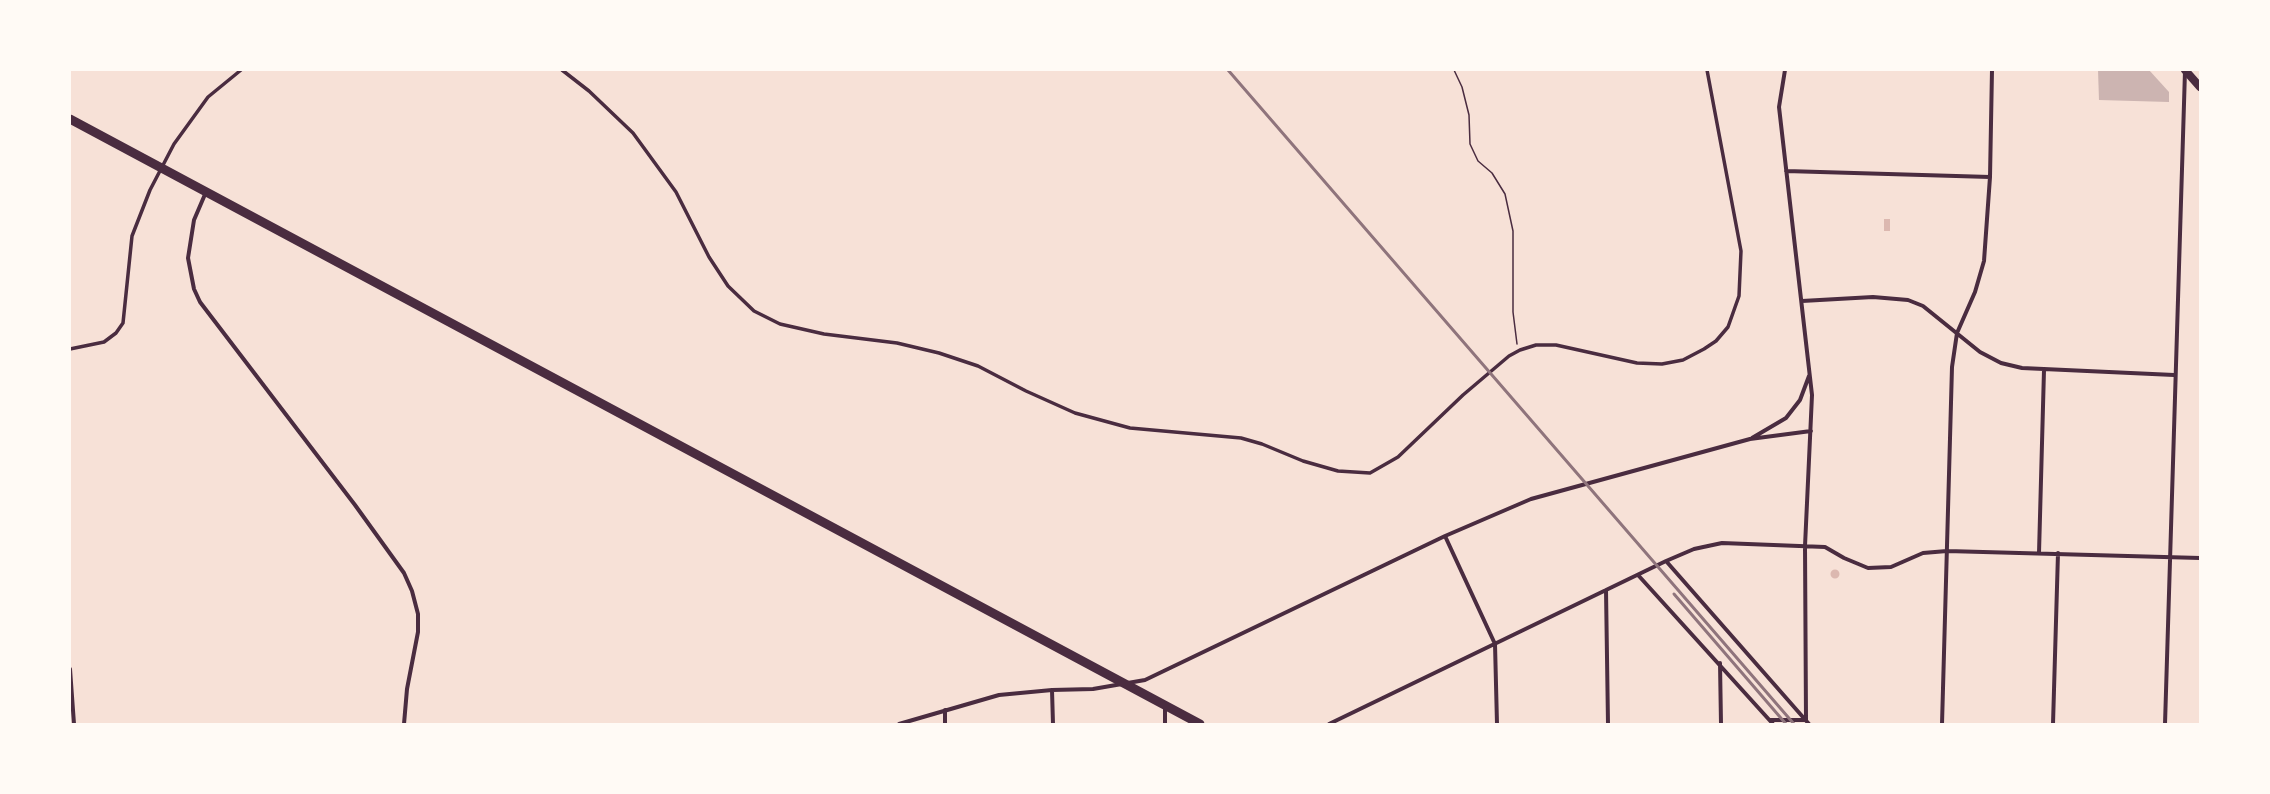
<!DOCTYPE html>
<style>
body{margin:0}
#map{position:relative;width:2270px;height:794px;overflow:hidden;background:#f7e1d7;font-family:"Varela Round",sans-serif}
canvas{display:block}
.frame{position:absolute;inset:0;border:71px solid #fffaf5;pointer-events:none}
</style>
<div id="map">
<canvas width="2270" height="794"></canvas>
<div class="frame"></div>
</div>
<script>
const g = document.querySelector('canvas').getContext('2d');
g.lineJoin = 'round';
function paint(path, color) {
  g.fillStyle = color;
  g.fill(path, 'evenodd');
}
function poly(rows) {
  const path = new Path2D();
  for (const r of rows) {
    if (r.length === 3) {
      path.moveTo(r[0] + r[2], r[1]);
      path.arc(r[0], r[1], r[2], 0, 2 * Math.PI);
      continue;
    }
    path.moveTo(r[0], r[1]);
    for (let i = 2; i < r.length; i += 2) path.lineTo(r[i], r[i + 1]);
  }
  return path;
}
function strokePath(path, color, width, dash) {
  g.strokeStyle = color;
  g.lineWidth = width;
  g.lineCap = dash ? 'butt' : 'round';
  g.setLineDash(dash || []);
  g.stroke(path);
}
paint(poly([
 [1884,219,1890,219,1890,231,1884,231],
 [1835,574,4.5]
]), '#dcb8b0');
paint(poly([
 [2098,70,2149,70,2169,92,2169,102,2099,100]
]), '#ccb4b1');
strokePath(poly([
 [1454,70,1462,87,1469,115,1470,144,1478,161,1492,173,1505,194,1513,231,1513,312,1517,344]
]), '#4a2c40', 1.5);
strokePath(poly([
 [562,70,589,91,633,133,676,192,709,257,728,286,754,311,780,324,824,334,897,343,939,353,978,366,1026,391,1075,413,1130,428,1241,438,1262,444,1303,461,1338,471,1370,473,1398,457,1463,395,1509,356,1520,350,1536,345,1556,345,1637,363,1662,364,1683,360,1704,349,1716,341,1728,327,1739,296,1741,251,1707,70],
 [70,349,104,342,116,333,123,323,132,236,150,190,174,144,208,97,241,70]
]), '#4a2c40', 3.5);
strokePath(poly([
 [1786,171,1990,177],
 [206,192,194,220,188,258,194,289,200,302,355,505,404,573,412,591,418,614,418,632,407,689,404,724],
 [1802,301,1873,297,1908,300,1923,306,1980,352,2001,363,2022,368,2174,375],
 [1752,438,1786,418,1800,400,1809,376],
 [1445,536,1495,644,1497,724],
 [2039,553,2044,370],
 [1666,561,1809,724],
 [1638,575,1773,724],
 [1606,590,1608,724],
 [1720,663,1721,724],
 [70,669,74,724],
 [1052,690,1053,724],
 [945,710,945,724],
 [1770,720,1806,720,1805,546,1812,395,1779,107,1785,70],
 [899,724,999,695,1052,690,1093,689,1145,680,1445,536,1531,499,1750,439,1811,431],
 [1165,724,1165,705],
 [1329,724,1666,561,1694,549,1722,543,1825,547,1844,558,1868,568,1891,567,1923,553,1947,551,2200,558],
 [1942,724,1952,367,1957,333,1975,292,1984,261,1990,177,1992,70],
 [2053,724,2058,553],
 [2165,724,2185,71]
]), '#4a2c40', 4);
strokePath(poly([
 [2185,70,2200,87]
]), '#4a2c40', 8);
strokePath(poly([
 [70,119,1200,724]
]), '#4a2c40', 9);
strokePath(poly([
 [1228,70,1794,724],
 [1674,594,1786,724]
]), '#8f747c', 3);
</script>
